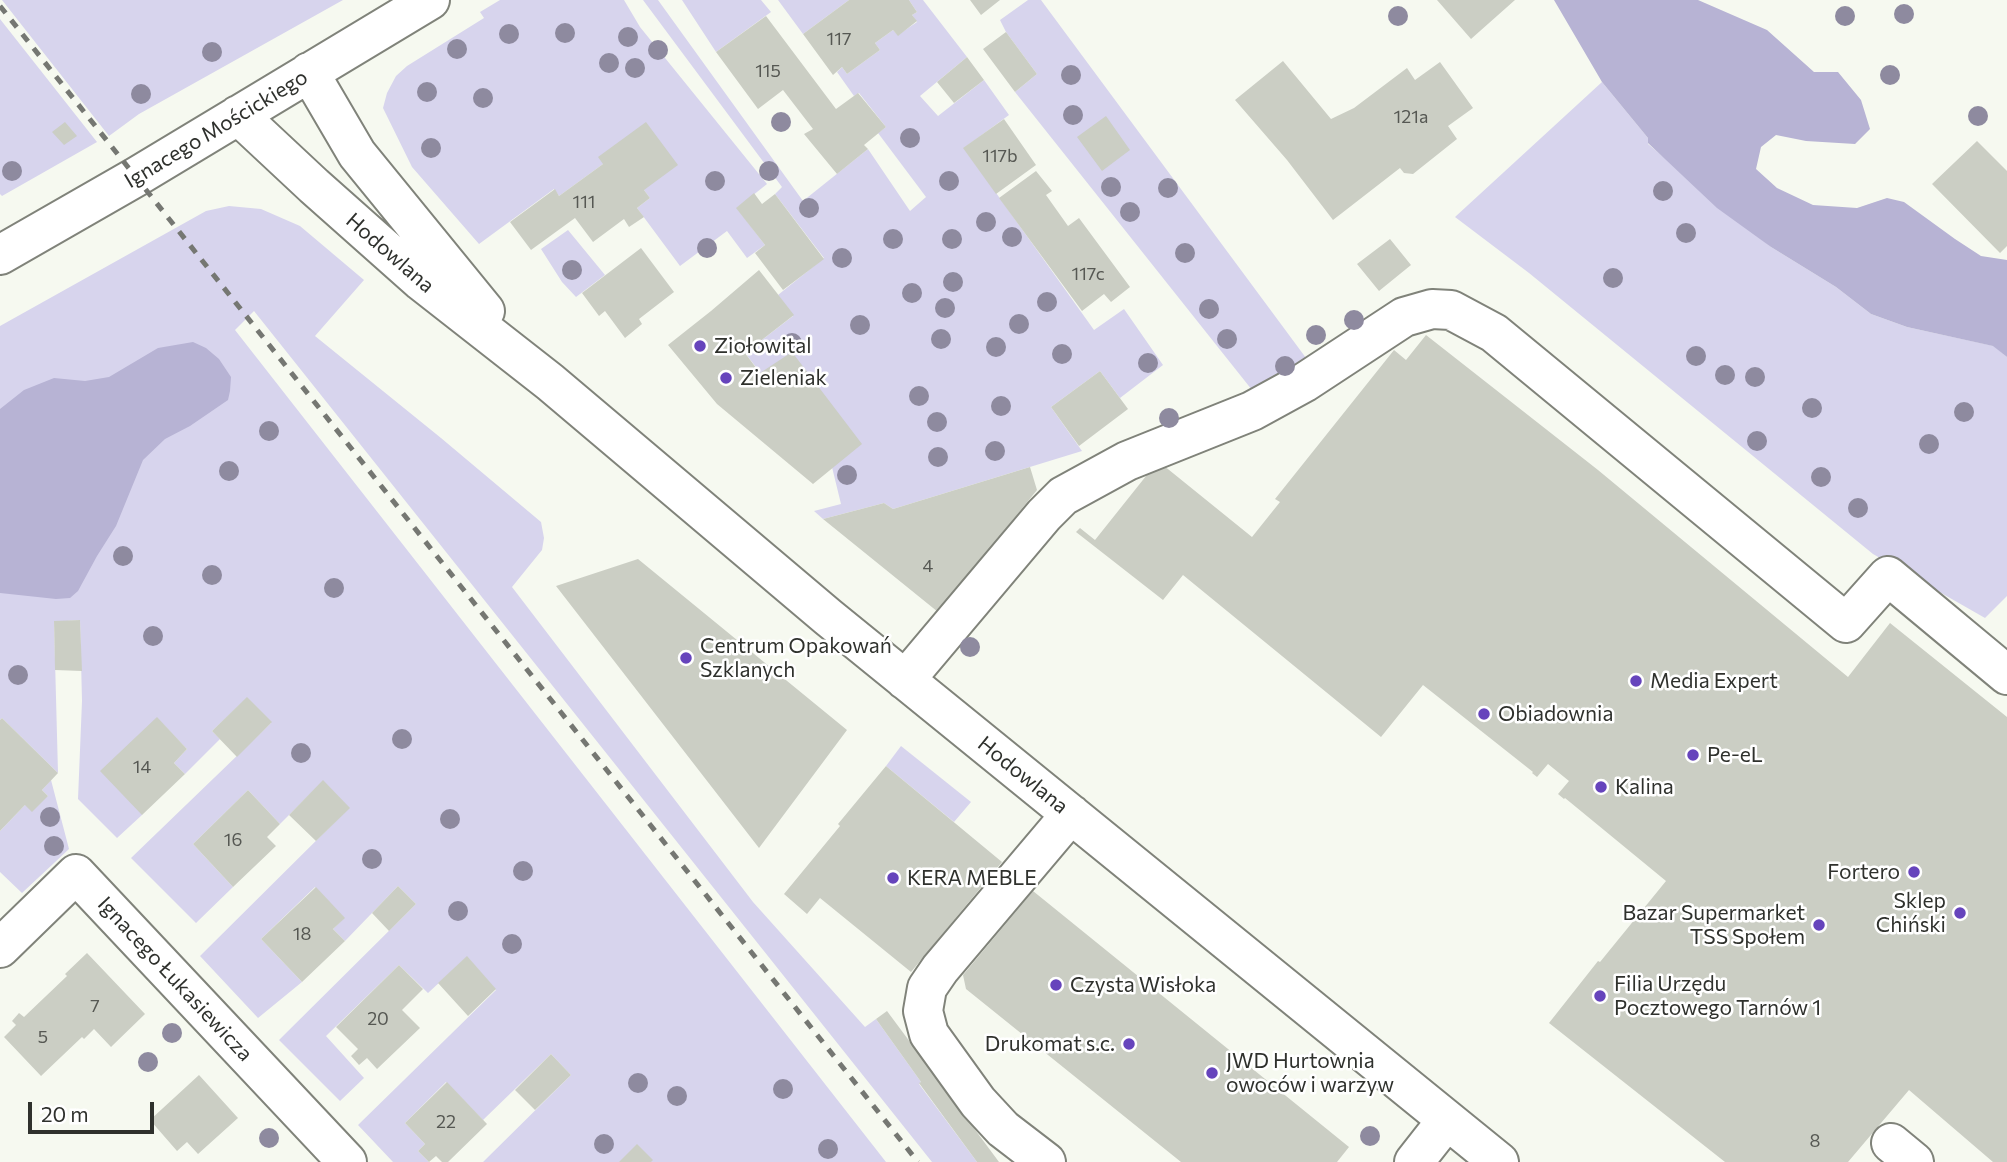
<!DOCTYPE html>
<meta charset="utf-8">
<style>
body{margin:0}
#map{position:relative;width:2007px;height:1162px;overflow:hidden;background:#f6f9f0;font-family:Commissioner,sans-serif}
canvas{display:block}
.scale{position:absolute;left:28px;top:1102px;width:126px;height:32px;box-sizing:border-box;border:4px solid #2f312d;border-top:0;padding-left:9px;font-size:21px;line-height:24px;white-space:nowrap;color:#2f312d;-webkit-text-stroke:5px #fff;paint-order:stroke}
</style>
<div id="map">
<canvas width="2007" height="1162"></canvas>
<div class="scale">20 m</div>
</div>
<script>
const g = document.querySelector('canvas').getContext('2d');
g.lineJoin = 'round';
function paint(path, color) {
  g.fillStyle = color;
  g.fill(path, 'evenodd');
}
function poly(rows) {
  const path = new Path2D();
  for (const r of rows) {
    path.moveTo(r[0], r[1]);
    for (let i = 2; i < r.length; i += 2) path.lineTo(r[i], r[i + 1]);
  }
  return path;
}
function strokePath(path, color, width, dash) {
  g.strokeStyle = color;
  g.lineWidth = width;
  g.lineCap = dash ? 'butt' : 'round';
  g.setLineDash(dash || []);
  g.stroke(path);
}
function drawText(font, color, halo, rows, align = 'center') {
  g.font = font + ' Commissioner,sans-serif';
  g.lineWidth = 5;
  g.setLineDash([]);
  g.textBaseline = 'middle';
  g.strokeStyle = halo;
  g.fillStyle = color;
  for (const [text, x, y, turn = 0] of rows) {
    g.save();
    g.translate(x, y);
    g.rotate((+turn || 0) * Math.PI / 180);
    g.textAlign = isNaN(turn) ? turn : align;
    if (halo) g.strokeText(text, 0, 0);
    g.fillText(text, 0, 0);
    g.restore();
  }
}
paint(poly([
 [2,0,343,0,139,114,109,136],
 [500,0,624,0,640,27,767,184,737,208,765,245,747,258,727,231,680,266,637,208,650,198,644,190,603,164,559,196,554,189,479,244,412,167,383,108,387,93,396,76,407,66,484,18,480,12],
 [643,0,658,0,803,201,868,149,910,211,926,197,878,133,886,127,859,93,854,96,837,72,842,67,847,74,880,50,875,43,893,30,898,35,917,22,912,15,917,12,909,0,923,0,967,57,920,96,938,116,984,80,1009,115,964,148,1094,330,1124,309,1163,365,1120,398,1100,371,1051,407,1082,451,893,509,884,503,823,519,814,511,841,504,831,463,745,353,793,316,778,295,824,258,775,194,782,187],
 [682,0,761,0,771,12,716,52],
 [778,0,849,0,803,34],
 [1028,0,1041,0,1309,362,1256,395,1015,92,1037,74,1006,32,1000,20],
 [0,19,97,142,2,196,0,194],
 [1602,82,1648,138,1648,144,1771,247,1836,287,1871,314,1907,327,1994,346,2007,357,2007,596,1985,618,1873,554,1529,273,1455,217],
 [229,206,261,209,300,226,364,280,315,336,441,438,541,522,544,538,542,550,512,587,753,902,865,1027,876,1019,921,1082,919,1084,977,1162,932,1162,254,311,235,330,886,1162,483,1162,571,1075,551,1054,483,1120,446,1082,405,1123,425,1144,418,1151,429,1162,393,1162,358,1125,496,990,467,957,428,993,399,965,326,1036,364,1078,340,1101,279,1040,416,904,398,886,345,941,333,929,344,918,315,887,261,939,302,982,258,1018,200,956,349,808,323,781,280,824,248,790,193,844,233,887,196,923,131,858,271,723,247,698,212,731,220,739,185,774,174,763,187,749,157,718,142,815,117,838,78,799,82,701,80,620,54,622,58,773,2,718,0,720,0,326,206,211],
 [568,230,605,275,576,297,562,282,541,249],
 [901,746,971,802,954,822,886,766],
 [51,780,69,849,22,893,0,872,0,831,25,805,48,796,42,790]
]), '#d7d4ed');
paint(poly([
 [1554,0,1698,0,1767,30,1814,72,1838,72,1861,100,1870,129,1855,144,1806,141,1776,135,1761,147,1756,169,1777,188,1813,205,1857,208,1887,198,1904,202,1955,239,1981,256,2007,260,2007,357,1993,346,1907,327,1871,314,1836,287,1771,247,1717,208,1648,143,1648,138,1602,82],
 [193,342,206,348,219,359,231,377,230,391,228,400,190,426,165,439,143,460,116,526,97,556,78,591,70,598,56,599,0,593,0,409,24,390,54,378,85,381,109,377,158,348]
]), '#b7b3d4');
paint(poly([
 [849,0,909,0,917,12,912,15,917,21,898,36,893,30,875,43,880,50,847,74,842,67,833,75,803,34],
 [970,0,1000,0,981,15],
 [1437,0,1515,0,1471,39],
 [766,16,836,109,858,93,886,127,864,145,868,149,837,174,804,134,813,129,783,90,758,109,716,52],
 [1006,32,1037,74,1015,92,983,49],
 [967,57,984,80,954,103,937,82],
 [1283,61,1331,119,1354,108,1407,68,1415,80,1440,62,1473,108,1448,126,1457,139,1413,174,1404,173,1400,168,1333,220,1287,160,1235,100],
 [1106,116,1130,150,1102,171,1077,137],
 [1004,119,1036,165,996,194,963,148],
 [65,122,77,136,64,145,52,132],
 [646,122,678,165,644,190,650,198,637,208,644,217,629,227,624,219,593,242,575,218,531,250,510,222,555,189,559,196,603,164,598,157],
 [1977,141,2007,171,2007,246,2000,253,1932,184],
 [1036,171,1052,191,1046,195,1068,226,1079,218,1130,287,1111,302,1104,294,1082,311,999,198],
 [754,193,762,204,775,194,824,259,783,290,755,253,765,245,736,208],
 [1390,239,1411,265,1379,291,1357,264],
 [641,248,674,292,639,319,642,324,625,338,605,311,599,316,582,293],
 [759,270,794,315,745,353,760,373,792,352,862,444,813,484,717,404,668,345,711,311],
 [1426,335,1598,470,1848,677,1890,623,2007,717,2007,1162,1993,1162,1909,1090,1848,1162,1725,1162,1549,1023,1598,961,1600,962,1666,881,1565,798,1564,799,1558,794,1569,781,1548,764,1537,777,1532,773,1533,772,1423,685,1381,737,1183,575,1163,600,1076,532,1080,528,1095,540,1158,461,1252,537,1280,502,1275,499,1394,350,1406,360],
 [1100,371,1128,409,1079,446,1051,407],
 [1030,467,1037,490,938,612,823,519,884,503,893,509],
 [638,559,847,730,759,848,556,586],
 [80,620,82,671,55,670,54,621],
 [247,697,272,722,237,757,212,731],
 [157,717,187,749,174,763,185,774,142,815,100,771],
 [2,718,58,773,42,790,48,796,32,812,25,805,0,831,0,720],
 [886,766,1002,862,911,972,820,898,807,914,784,894,840,826,838,824],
 [323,780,350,808,316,841,289,815],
 [248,790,280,824,267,837,276,846,233,887,193,844],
 [398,886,416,904,389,931,372,913],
 [316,887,345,918,333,929,345,941,302,982,261,939],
 [1033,891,1349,1147,1337,1162,1181,1162,966,989,963,975],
 [87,953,145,1014,111,1047,94,1029,84,1039,82,1037,41,1076,4,1037,16,1025,12,1021,19,1013,24,1017,67,976,65,974],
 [467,956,496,989,468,1016,438,983],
 [399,965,423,989,402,1010,420,1028,377,1069,367,1058,359,1065,351,1056,358,1049,336,1027],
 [887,1011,999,1162,977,1162,919,1083,921,1082,876,1019],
 [551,1054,571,1075,535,1110,515,1090],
 [199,1075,238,1118,198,1154,187,1142,177,1151,150,1120],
 [447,1082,487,1124,448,1162,442,1162,436,1156,429,1162,418,1151,425,1144,405,1123],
 [637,1144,653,1160,651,1162,619,1162]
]), '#cbcec4');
const minor = poly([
 [309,72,357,154,485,311],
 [238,115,314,186,421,281,550,382,828,617,1499,1162],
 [0,255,136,177,430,0],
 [905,680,1044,515,1063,496,1127,461,1252,411,1305,382,1404,317,1432,309,1451,310,1494,333,1846,623,1888,576,2007,675],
 [0,948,76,874,347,1162],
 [1891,1143,1914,1162],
 [1046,1162,1003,1129,978,1102,929,1034,923,1011,927,988,940,969,1071,814],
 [1414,1162,1447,1120]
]);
strokePath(minor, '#80837a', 42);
strokePath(minor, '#fff', 38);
strokePath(poly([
 [0,6,918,1162]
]), '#757772', 5, [9, 9]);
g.fillStyle = '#8e8a9f';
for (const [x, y] of [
 [1904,14],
 [1398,16],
 [1845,16],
 [565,33],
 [509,34],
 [628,37],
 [457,49],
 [658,50],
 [212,52],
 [609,63],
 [635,68],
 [1071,75],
 [1890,75],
 [427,92],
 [141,94],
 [483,98],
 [1073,115],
 [1978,116],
 [781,122],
 [910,138],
 [431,148],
 [12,171],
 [769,171],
 [715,181],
 [949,181],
 [1111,187],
 [1168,188],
 [1663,191],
 [809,208],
 [1130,212],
 [986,222],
 [1686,233],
 [1012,237],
 [893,239],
 [952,239],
 [707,248],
 [1185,253],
 [842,258],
 [572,270],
 [1613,278],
 [953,282],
 [912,293],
 [1047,302],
 [945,308],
 [1209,309],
 [1354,320],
 [1019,324],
 [860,325],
 [1316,335],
 [941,339],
 [1227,339],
 [792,343],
 [996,347],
 [1062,354],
 [1696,356],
 [1148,363],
 [1285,366],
 [1725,375],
 [1755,377],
 [919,396],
 [1001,406],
 [1812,408],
 [1964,412],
 [1169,418],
 [937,422],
 [269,431],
 [1757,441],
 [1929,444],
 [995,451],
 [938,457],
 [229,471],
 [847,475],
 [1821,477],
 [1858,508],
 [123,556],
 [212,575],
 [334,588],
 [153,636],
 [970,647],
 [18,675],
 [402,739],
 [301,753],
 [50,817],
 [450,819],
 [54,846],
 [372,859],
 [523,871],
 [458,911],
 [512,944],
 [172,1033],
 [148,1062],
 [638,1083],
 [783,1089],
 [677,1096],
 [1370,1136],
 [269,1138],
 [604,1144],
 [828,1149]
]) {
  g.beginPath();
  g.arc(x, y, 10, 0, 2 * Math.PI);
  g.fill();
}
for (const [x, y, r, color] of [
 [700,346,7,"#6644bc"],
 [726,378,7,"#6644bc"],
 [686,658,7,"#6644bc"],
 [1636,681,7,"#6644bc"],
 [1484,714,7,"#6644bc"],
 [1693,755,7,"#6644bc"],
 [1601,787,7,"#6644bc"],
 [1914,872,7,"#6644bc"],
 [893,878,7,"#6644bc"],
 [1960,913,7,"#6644bc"],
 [1819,925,7,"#6644bc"],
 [1056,985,7,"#6644bc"],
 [1600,996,7,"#6644bc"],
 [1129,1044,7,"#6644bc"],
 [1212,1073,7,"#6644bc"]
]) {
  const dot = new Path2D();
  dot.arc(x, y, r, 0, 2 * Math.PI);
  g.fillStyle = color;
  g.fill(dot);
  strokePath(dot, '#fff', 2.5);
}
drawText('18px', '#565853', null, [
 ["117",839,39],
 ["115",768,71],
 ["121a",1411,117],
 ["117b",1000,156],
 ["111",584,202],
 ["117c",1088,274],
 ["4",928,566],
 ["14",142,767],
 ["16",233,840],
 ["18",302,934],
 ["7",95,1006],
 ["20",378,1019],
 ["5",43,1037],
 ["22",446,1122],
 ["8",1815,1141]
]);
drawText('21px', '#2f312d', '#fff', [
 ["Ignacego Mościckiego",216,129,-31],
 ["Hodowlana",390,253,41],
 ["Hodowlana",1023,775,39],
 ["Ignacego Łukasiewicza",175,979,47]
]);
drawText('21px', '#2f312d', '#fff', [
 ["Ziołowital",714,346],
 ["Zieleniak",740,378],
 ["Centrum Opakowań",700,646],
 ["Szklanych",700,670],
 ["Media Expert",1650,681],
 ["Obiadownia",1498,714],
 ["Pe-eL",1707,755],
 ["Kalina",1615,787],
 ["Fortero",1900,872,"right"],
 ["KERA MEBLE",907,878],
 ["Sklep",1946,901,"right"],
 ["Chiński",1946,925,"right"],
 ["Bazar Supermarket",1805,913,"right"],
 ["TSS Społem",1805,937,"right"],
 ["Filia Urzędu",1614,984],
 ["Pocztowego Tarnów 1",1614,1008],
 ["Czysta Wisłoka",1070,985],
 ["Drukomat s.c.",1115,1044,"right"],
 ["JWD Hurtownia",1226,1061],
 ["owoców i warzyw",1226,1085]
], 'left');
</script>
